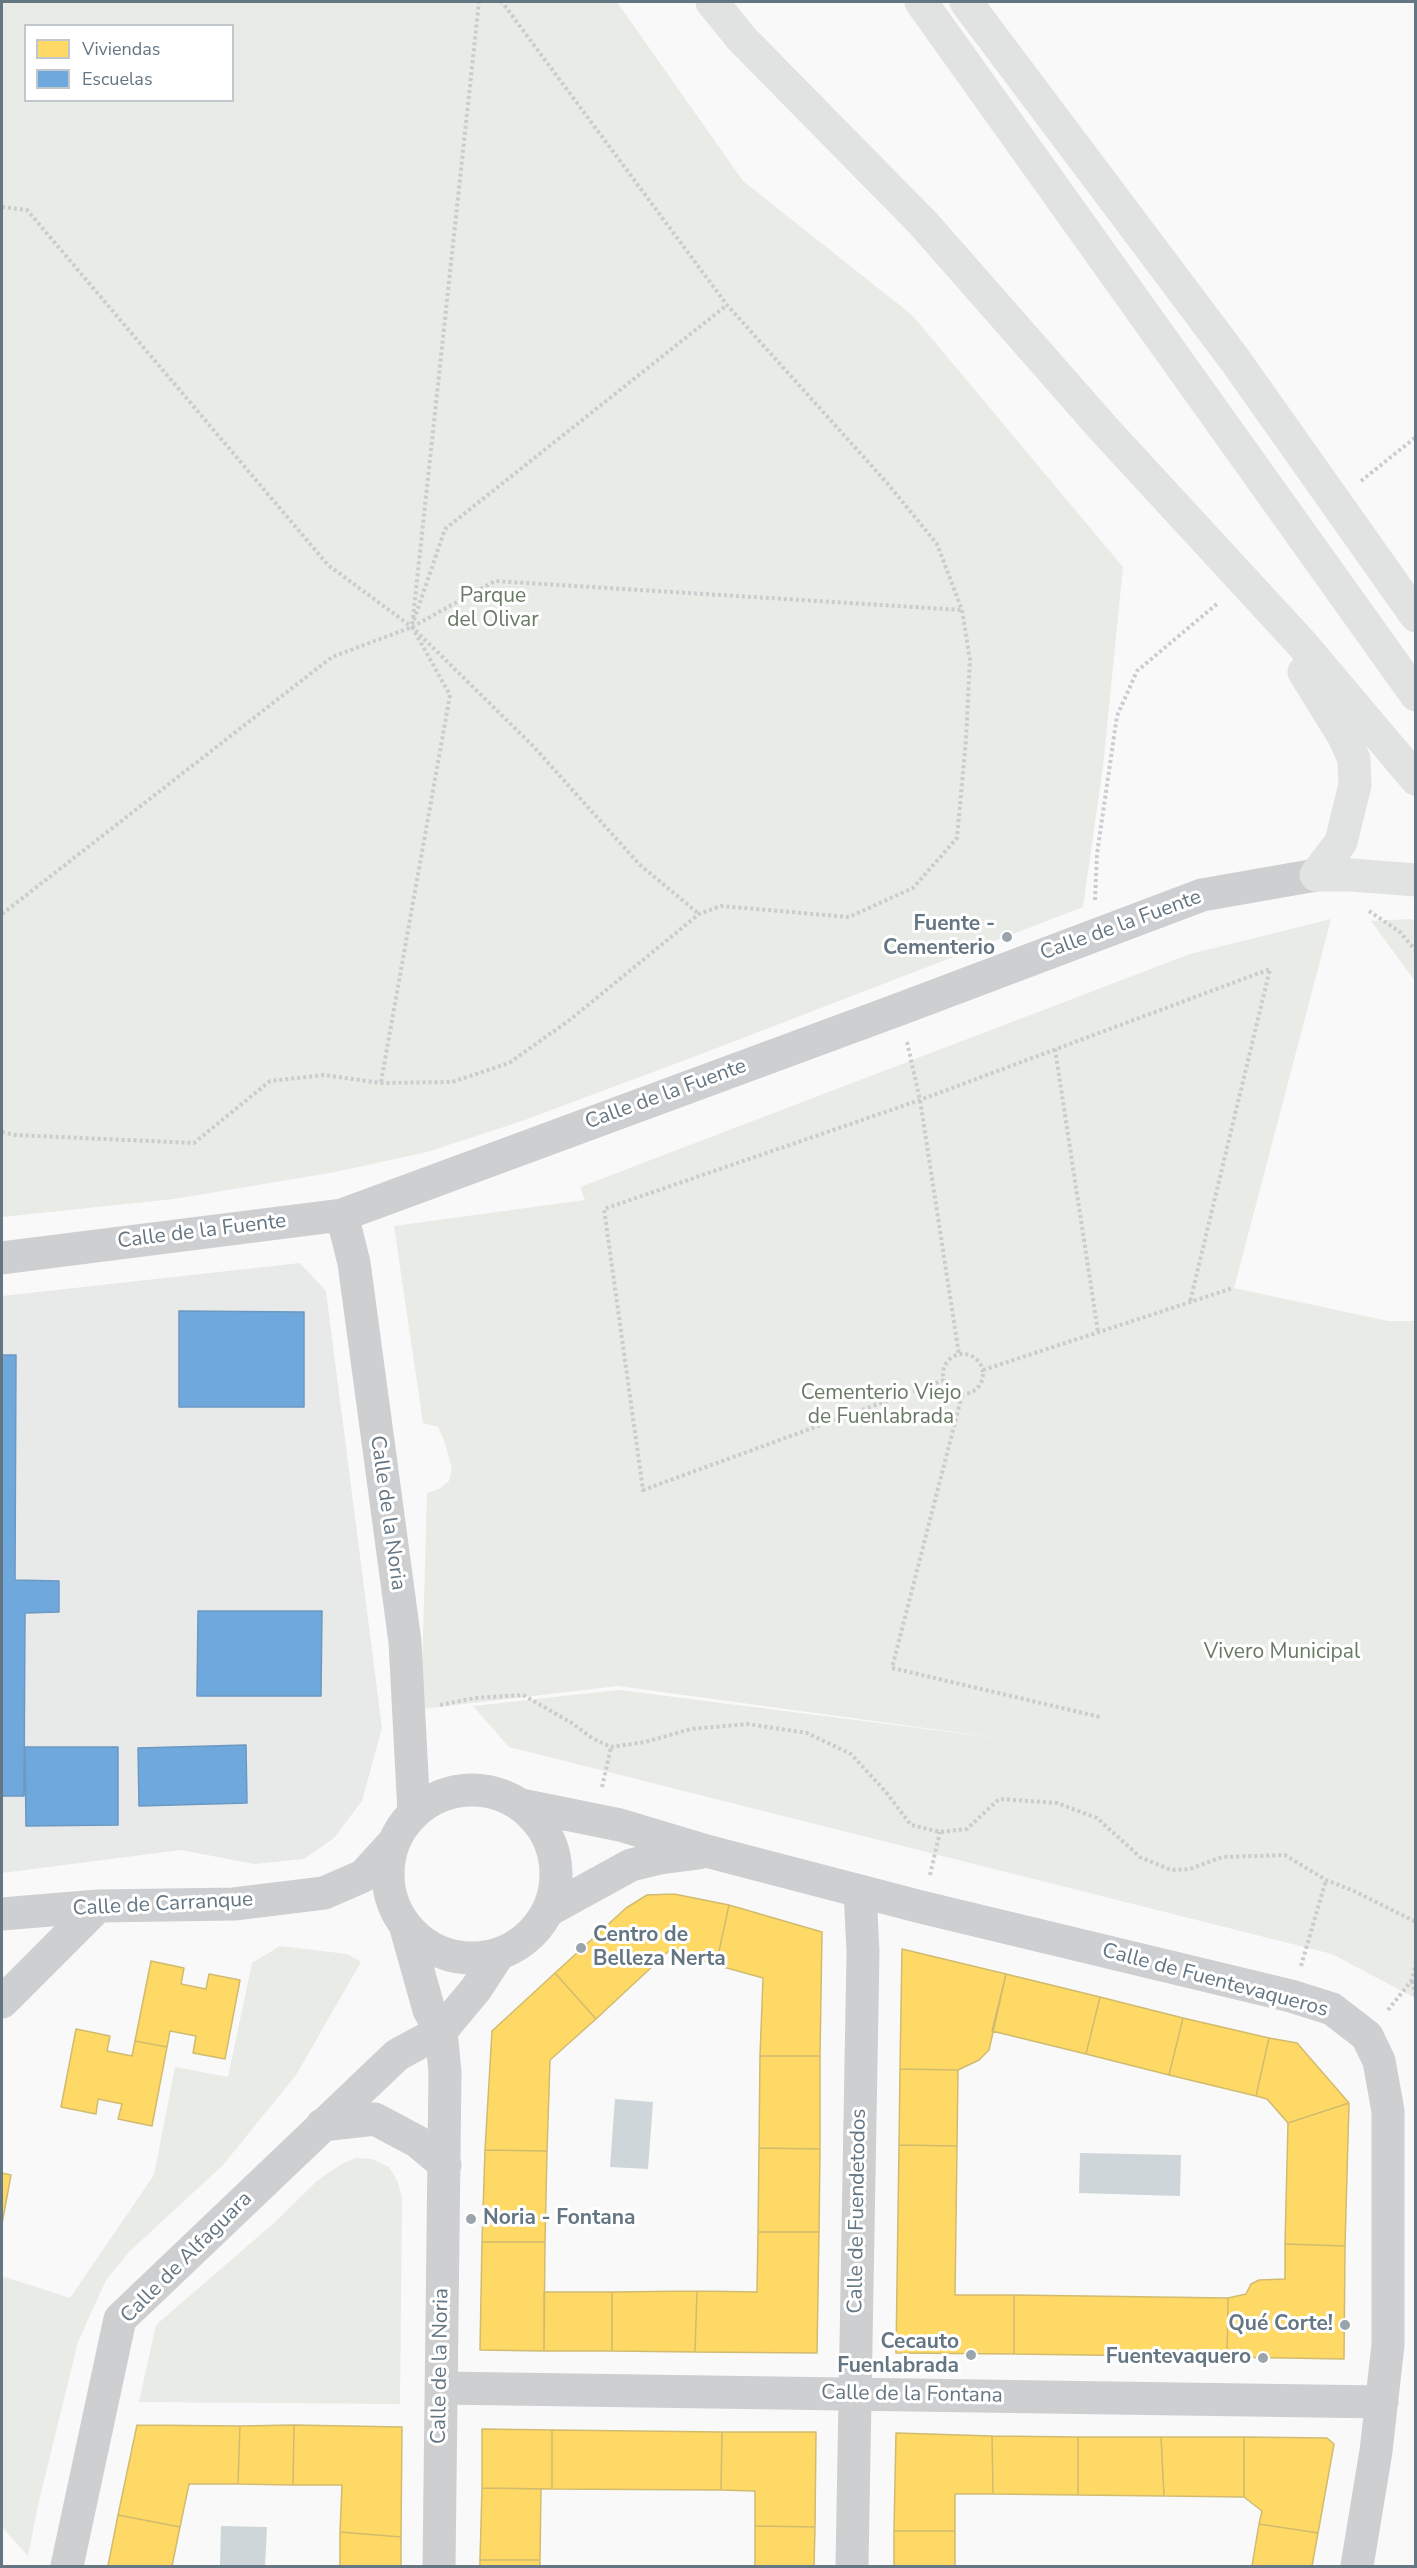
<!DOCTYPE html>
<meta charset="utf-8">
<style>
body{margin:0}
#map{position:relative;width:1417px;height:2568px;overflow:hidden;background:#f9f9f9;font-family:"Nunito Sans",sans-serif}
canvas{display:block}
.frame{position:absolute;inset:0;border:3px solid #657683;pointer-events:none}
.legend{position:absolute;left:24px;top:24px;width:210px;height:78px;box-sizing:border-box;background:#fff;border:2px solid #c1c8cd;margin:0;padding:8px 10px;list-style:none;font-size:18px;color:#657683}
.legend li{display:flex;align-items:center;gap:12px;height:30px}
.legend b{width:30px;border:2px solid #c1c8cd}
</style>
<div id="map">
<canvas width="1417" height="2568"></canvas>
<div class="frame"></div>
<ul class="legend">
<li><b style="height:16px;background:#ffd966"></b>Viviendas</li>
<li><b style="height:16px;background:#6fa8dc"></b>Escuelas</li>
</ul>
</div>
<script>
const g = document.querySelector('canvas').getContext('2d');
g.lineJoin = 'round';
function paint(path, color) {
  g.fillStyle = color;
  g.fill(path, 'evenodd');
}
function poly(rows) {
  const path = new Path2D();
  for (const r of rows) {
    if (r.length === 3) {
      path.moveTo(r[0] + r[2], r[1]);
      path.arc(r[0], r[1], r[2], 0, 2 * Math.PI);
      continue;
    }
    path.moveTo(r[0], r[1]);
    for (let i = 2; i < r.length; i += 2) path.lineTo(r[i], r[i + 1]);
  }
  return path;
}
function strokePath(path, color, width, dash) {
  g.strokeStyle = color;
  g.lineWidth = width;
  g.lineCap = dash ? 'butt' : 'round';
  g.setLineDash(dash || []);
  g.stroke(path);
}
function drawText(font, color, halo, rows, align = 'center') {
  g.font = font + ' "Nunito Sans",sans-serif';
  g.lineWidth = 6;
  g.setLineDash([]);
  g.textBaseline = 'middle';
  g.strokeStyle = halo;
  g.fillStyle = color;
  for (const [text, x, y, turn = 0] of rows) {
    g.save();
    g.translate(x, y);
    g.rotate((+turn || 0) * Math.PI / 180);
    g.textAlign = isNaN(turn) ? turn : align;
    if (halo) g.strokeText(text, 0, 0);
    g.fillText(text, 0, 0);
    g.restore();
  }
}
paint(poly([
 [300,1263,326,1291,382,1728,362,1801,334,1838,304,1859,254,1864,181,1850,2,1873,2,1296]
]), '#e8e9e9');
paint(poly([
 [2,2,617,2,743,181,912,315,1123,567,1103,767,1083,907,696,1056,522,1121,427,1152,335,1172,174,1199,2,1217],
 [26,26,232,26,232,100,26,100],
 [1331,919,1234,1288,1388,1321,1415,1321,1415,1998,1332,1954,509,1747,473,1706,619,1690,1013,1740,618,1686,421,1709,427,1493,439,1489,449,1481,452,1468,444,1440,438,1427,423,1423,394,1226,585,1200,580,1187,1190,954],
 [1411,919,1415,922,1415,981,1371,921],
 [280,1946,347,1954,361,1962,296,2075,223,2165,129,2252,106,2280,78,2342,38,2505,28,2556,2,2527,2,2276,70,2298,154,2175,175,2067,228,2077,252,1963],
 [355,2158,372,2159,389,2167,397,2180,402,2197,400,2404,139,2402,156,2325,275,2222,318,2180,340,2165]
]), '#e8ebe6');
paint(poly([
 [615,2099,653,2102,648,2169,610,2167],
 [1080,2153,1181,2155,1180,2196,1079,2193],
 [221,2526,267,2527,265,2566,220,2566]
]), '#ced6d9');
const homes = poly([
 [674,1894,729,1905,716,1965,670,1950,596,2019,555,1973,626,1908,647,1895,674,1894],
 [729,1905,822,1932,820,2056,760,2056,763,1978,716,1965,729,1905],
 [902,1949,1006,1974,989,2050,979,2060,958,2070,900,2069,902,1949],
 [151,1961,184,1968,181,1984,206,1989,209,1974,240,1980,225,2059,193,2053,196,2036,170,2031,167,2047,135,2041,151,1961],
 [555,1973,596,2019,550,2060,547,2151,485,2150,492,2031,555,1973],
 [1006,1974,1100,1997,1086,2054,992,2031,1006,1974],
 [1100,1997,1183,2018,1169,2075,1086,2054,1100,1997],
 [1183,2018,1269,2038,1256,2096,1169,2075,1183,2018],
 [76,2029,110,2036,107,2051,132,2056,135,2041,167,2047,152,2126,118,2119,122,2104,98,2099,96,2114,61,2107,76,2029],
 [1269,2038,1297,2043,1349,2103,1288,2123,1267,2099,1256,2096,1269,2038],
 [760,2056,820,2056,820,2149,759,2148,760,2056],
 [900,2069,958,2070,957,2146,899,2145,900,2069],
 [1349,2103,1345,2246,1285,2244,1288,2123,1349,2103],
 [899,2145,957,2146,955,2295,1014,2295,1014,2354,896,2353,899,2145],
 [759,2148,820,2149,819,2232,758,2232,759,2148],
 [485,2150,547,2151,545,2242,482,2242,485,2150],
 [2,2173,11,2175,2,2224,2,2173],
 [758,2232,819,2232,817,2353,695,2352,697,2291,757,2292,758,2232],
 [482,2242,545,2242,544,2351,480,2350,482,2242],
 [1285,2244,1345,2246,1344,2359,1227,2357,1228,2298,1246,2294,1251,2284,1259,2280,1285,2279,1285,2244],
 [697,2291,695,2352,612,2351,612,2292,697,2291],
 [544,2292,612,2292,612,2351,544,2351,544,2292],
 [1014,2295,1228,2298,1227,2357,1014,2354,1014,2295],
 [137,2425,240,2426,238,2484,189,2484,180,2527,118,2515,137,2425],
 [294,2425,402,2427,401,2537,340,2532,342,2485,293,2485,294,2425],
 [294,2425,293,2485,238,2484,240,2426,294,2425],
 [482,2429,552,2430,552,2489,482,2488,482,2429],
 [552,2430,722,2432,721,2490,552,2489,552,2430],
 [722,2432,816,2432,815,2527,755,2526,755,2491,721,2490,722,2432],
 [896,2433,992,2436,993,2494,955,2494,955,2531,894,2531,896,2433],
 [992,2436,1078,2437,1078,2495,993,2494,992,2436],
 [1078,2437,1161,2437,1164,2496,1078,2495,1078,2437],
 [1161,2437,1244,2437,1244,2497,1164,2496,1161,2437],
 [1244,2437,1327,2438,1334,2444,1318,2533,1259,2524,1262,2511,1244,2497,1244,2437],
 [482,2488,541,2489,540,2560,480,2560,482,2488],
 [118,2515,180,2527,172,2566,108,2566,118,2515],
 [1259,2524,1318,2533,1312,2566,1252,2566,1259,2524],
 [755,2526,815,2527,814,2566,755,2566,755,2526],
 [894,2531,955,2531,955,2566,894,2566,894,2531],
 [340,2532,401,2537,401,2566,340,2566,340,2532],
 [480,2560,540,2560,540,2566,480,2566,480,2560]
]);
paint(homes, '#ffd966');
strokePath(homes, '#d1bb6f', 1.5);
const schools = poly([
 [179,1311,304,1312,304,1407,179,1407,179,1311],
 [2,1355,16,1355,15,1580,59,1581,59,1612,25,1613,24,1796,2,1796,2,1355],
 [198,1611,322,1611,321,1696,197,1696,198,1611],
 [246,1745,247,1803,139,1806,138,1748,246,1745],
 [25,1747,118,1747,118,1825,26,1826,25,1747]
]);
paint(schools, '#6fa8dc');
strokePath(schools, '#6c99c1', 1.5);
strokePath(poly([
 [2,207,27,210,328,565,412,627,533,746,639,864,699,914],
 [1361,481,1416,437],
 [414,620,445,529,727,305],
 [1095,900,1097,854,1117,716,1137,671,1218,603],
 [1369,911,1400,932,1416,951],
 [2,914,332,657,412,627,495,581,962,610],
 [907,1042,920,1100,959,1355],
 [1055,1049,1098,1332],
 [381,1082,450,695,412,627,479,2],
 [2,1132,15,1135,194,1143,270,1081,324,1075,381,1083,452,1082,509,1063,571,1019,699,914,721,906,849,917,913,888,957,838,966,740,970,660,962,610,937,544,887,483,727,305,502,2],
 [963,1374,20],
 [983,1370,1233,1288],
 [944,1380,643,1490,604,1209,920,1100,1270,969,1190,1302],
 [962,1395,892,1668,1100,1717],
 [440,1705,475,1698,523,1695,572,1723,592,1738,611,1747,645,1742,691,1729,748,1724,807,1733,851,1754,885,1791,911,1825,940,1832,967,1829,999,1799,1057,1803,1097,1818,1140,1857,1171,1870,1190,1869,1222,1857,1285,1855,1326,1880,1354,1891,1416,1922],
 [602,1787,611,1747],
 [930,1875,940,1832],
 [1301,1966,1326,1880],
 [1412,1981,1416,1997],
 [1388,2010,1412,1980,1416,1962]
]), '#cbcccd', 4, [3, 3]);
strokePath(poly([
 [342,1215,354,1263,405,1642,414,1813],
 [2,1258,342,1215,900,1009,1202,895,1316,875],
 [472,1874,84],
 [521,1805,620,1825,710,1852,921,1907,1291,1996,1332,2009,1367,2036,1379,2061,1388,2111,1388,2345,1376,2451,1357,2566],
 [549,1910,631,1865,660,1858,699,1853],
 [2,1914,98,1906,234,1904,324,1893,363,1876,394,1842],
 [406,1928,429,2010,441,2031,445,2072,439,2566],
 [2,2002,98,1906],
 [322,2125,375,2119,418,2142,445,2165],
 [441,2388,1382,2402],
 [67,2566,120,2319,397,2055,441,2031,476,1989,498,1955],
 [852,2566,863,1952,860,1891]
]), '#cecfd0', 33);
strokePath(poly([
 [712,2,742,39,923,223,1103,428,1302,644,1416,779],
 [921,2,1416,695],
 [966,2,1235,360,1416,616],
 [1304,672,1343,735,1354,759,1355,785,1341,842,1316,875],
 [1316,875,1352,875,1416,880]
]), '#e1e2e2', 33);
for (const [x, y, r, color] of [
 [1007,937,6,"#99a4ac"],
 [581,1948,6,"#99a4ac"],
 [471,2219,6,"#99a4ac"],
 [1345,2325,6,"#99a4ac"],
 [971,2355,6,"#99a4ac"],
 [1263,2358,6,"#99a4ac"]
]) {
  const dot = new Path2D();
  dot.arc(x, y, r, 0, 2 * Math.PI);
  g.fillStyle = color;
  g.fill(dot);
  strokePath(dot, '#fff', 2);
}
drawText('21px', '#687a64', '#fff', [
 ["Parque",493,597],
 ["del Olivar",493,621],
 ["Cementerio Viejo",881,1394],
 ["de Fuenlabrada",881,1418],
 ["Vivero Municipal",1282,1653]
]);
drawText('bold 21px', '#657683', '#fff', [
 ["Fuente -",995,925],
 ["Cementerio",995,949],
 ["Centro de",593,1936,"left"],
 ["Belleza Nerta",593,1960,"left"],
 ["Noria - Fontana",483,2219,"left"],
 ["Qué Corte!",1333,2325],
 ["Cecauto",959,2343],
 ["Fuenlabrada",959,2367],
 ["Fuentevaquero",1251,2358]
], 'right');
drawText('21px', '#657683', '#fff', [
 ["Calle de la Fuente",1121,926,-20],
 ["Calle de la Fuente",666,1095,-20],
 ["Calle de la Fuente",202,1232,-7],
 ["Calle de la Noria",387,1513,82],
 ["Calle de Carranque",163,1905,-3],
 ["Calle de Fuentevaqueros",1215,1981,15],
 ["Calle de Fuendetodos",858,2211,-89],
 ["Calle de Alfaguara",187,2258,-45],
 ["Calle de la Noria",441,2366,-89],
 ["Calle de la Fontana",912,2395,1]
]);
</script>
